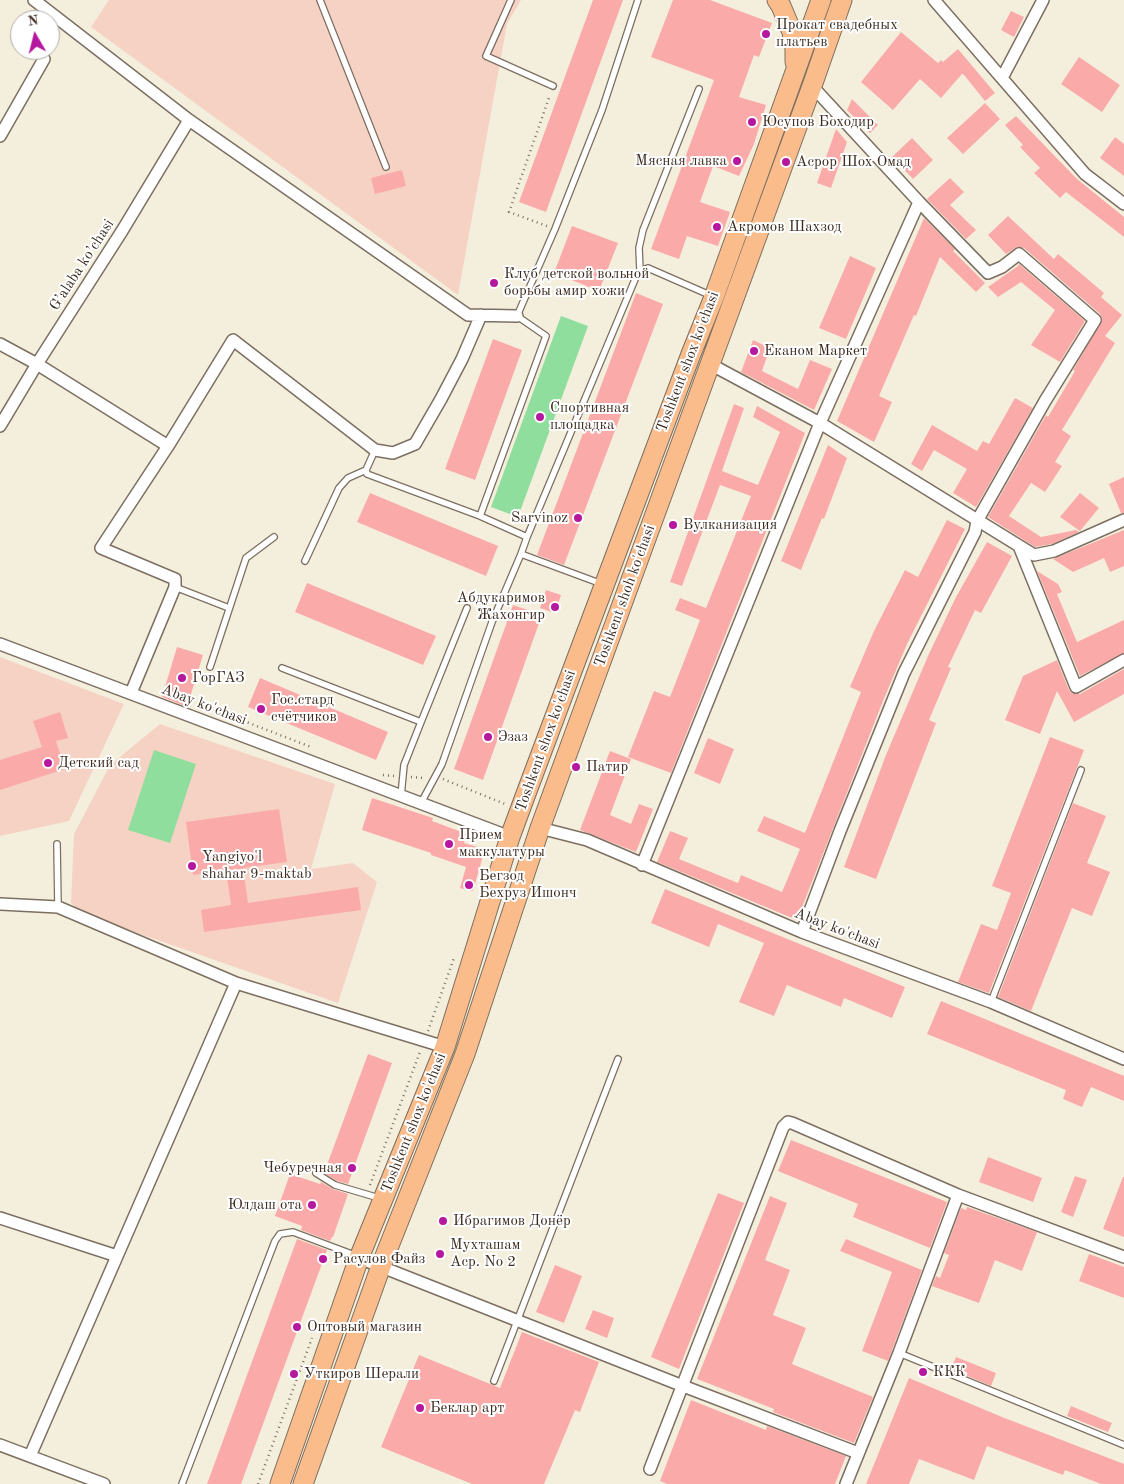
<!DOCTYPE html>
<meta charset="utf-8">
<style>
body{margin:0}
#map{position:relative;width:1124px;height:1484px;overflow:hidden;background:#f4efdd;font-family:"Old Standard TT",serif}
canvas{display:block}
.north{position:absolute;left:10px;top:10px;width:50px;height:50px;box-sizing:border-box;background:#fff;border:1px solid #b1aaa5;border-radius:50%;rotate:352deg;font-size:14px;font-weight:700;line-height:20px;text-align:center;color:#3b2a1e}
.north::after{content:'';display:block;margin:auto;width:18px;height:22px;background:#b5179e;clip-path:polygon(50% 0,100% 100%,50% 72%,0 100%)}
</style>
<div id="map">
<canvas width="1124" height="1484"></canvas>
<div class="north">N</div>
</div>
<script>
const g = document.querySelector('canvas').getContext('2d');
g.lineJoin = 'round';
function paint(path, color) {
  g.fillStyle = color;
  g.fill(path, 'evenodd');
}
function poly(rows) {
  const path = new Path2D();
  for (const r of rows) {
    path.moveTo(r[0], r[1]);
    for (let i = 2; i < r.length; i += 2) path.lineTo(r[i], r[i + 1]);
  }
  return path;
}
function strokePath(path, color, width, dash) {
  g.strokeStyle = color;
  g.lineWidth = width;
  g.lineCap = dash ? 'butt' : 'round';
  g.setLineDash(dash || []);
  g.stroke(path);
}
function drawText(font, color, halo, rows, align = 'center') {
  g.font = font + ' "Old Standard TT",serif';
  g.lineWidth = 4;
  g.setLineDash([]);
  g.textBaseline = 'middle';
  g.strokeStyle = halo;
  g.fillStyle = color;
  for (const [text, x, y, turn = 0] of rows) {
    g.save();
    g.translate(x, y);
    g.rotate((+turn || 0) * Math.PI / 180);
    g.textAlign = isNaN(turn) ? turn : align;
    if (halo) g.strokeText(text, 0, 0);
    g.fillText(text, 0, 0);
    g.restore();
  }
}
paint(poly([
 [109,0,521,0,507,24,458,295,91,27],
 [0,657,124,704,69,821,0,836],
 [160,724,335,784,311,869,353,863,377,882,338,1003,83,914,71,903,74,834,110,765]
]), '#f6d2c4');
paint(poly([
 [561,316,588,326,518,517,491,507],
 [154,750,196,764,170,843,128,830]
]), '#8fde9d');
paint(poly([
 [593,0,623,0,546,212,519,202],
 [673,0,710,0,772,23,759,57,754,55,739,97,766,105,754,144,739,176,713,166,700,202,730,212,718,246,687,236,679,259,651,249,714,80,651,57],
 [1011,11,1024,17,1014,37,1001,30],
 [901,32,938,63,941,60,943,62,958,49,995,93,985,101,964,75,962,74,941,98,920,79,893,110,861,82],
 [1079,57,1120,85,1102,112,1061,84],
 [852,99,878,125,870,133,847,110],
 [985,103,1000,119,963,154,947,138],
 [1016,116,1077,179,1124,217,1124,237,1066,192,1060,198,1034,173,1040,168,1020,147,1023,145,1005,125],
 [836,129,847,142,831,188,817,183],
 [1115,137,1124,144,1124,176,1100,158],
 [912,138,933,160,913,179,892,157],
 [402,170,406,186,375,194,371,178],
 [950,178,964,192,950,205,976,230,966,239,927,199],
 [1008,216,1054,259,1058,254,1104,293,1101,297,1122,315,1105,336,1115,343,1062,430,1071,436,1055,462,1062,466,1045,492,1031,483,1009,516,1041,537,1076,530,1079,532,1052,544,1035,547,988,517,1046,415,1048,417,1075,371,1073,370,1102,320,1100,314,1024,248,1017,247,1006,254,988,235],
 [924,218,955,249,953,251,985,283,976,292,940,257,916,316,914,315,879,396,892,402,874,442,837,421],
 [572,226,618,243,599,291,554,273],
 [850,256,876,268,846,339,819,328],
 [1019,264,1085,321,1060,362,1031,345,1055,310,1021,282,998,297,988,287,1018,266],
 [636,293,663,304,564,565,537,555],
 [493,339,522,350,475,480,445,469],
 [753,340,770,348,762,371,798,389,810,360,832,369,814,410,741,372],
 [1015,398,1033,408,976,507,953,493,967,469,934,450,922,471,911,464,932,425,977,451,983,441,989,444],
 [734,404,744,408,722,471,758,485,780,432,753,417,757,406,805,433,671,773,628,757,654,691,670,697,700,620,675,610,680,598,706,608,751,496,720,485,682,586,670,582],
 [828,445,847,458,824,519,822,518,801,570,781,561],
 [1124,477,1124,513,1121,513,1109,484],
 [370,493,498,546,486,576,357,522],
 [1080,493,1099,508,1080,531,1060,517],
 [947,520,965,529,907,644,883,701,797,920,657,862,670,831,688,838,679,859,738,883,741,875,782,892,800,849,757,831,764,816,805,833,861,692,850,687,874,631,905,570,918,577],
 [1124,530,1124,566,1110,572,1104,558,1073,572,1053,559],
 [987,542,1012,556,981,613,975,610,948,667,951,668,929,720,936,723,876,879,844,867,886,755,928,656,955,599],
 [1037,571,1058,584,1062,592,1057,594,1077,642,1124,620,1124,653,1080,676],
 [307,583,436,636,423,665,295,612],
 [546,590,561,595,555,613,540,608],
 [513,605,542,615,483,780,454,769],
 [177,647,203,655,187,707,162,697],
 [1057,660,1069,690,1072,693,1080,694,1124,669,1124,694,1074,722,1057,691,1040,734,1005,720,1023,676],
 [260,678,388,732,376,760,248,707],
 [60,712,68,738,56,741,65,769,0,790,0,760,42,747,33,721],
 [1050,737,1084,750,989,993,958,982,981,924,997,930,1011,893,992,886],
 [708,738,734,749,720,784,694,773],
 [610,751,631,759,610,815,631,824,639,804,653,809,636,852,580,830],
 [372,798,433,818,432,821,467,834,464,843,485,849,473,891,460,888,466,867,431,855,431,853,362,830],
 [1073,803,1106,816,1087,863,1110,872,1092,916,1072,908,1031,1011,998,997],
 [279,809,287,862,243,868,248,903,358,887,361,910,204,932,201,910,231,905,226,870,193,875,186,822],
 [665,889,905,987,892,1018,844,998,841,1007,787,985,774,1016,739,1002,764,943,718,924,709,947,651,923],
 [941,1001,1124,1076,1124,1101,1091,1087,1082,1107,1063,1099,1066,1090,927,1034],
 [368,1054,392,1063,348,1184,337,1181,324,1173],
 [791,1140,947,1202,930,1248,853,1217,858,1204,778,1171],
 [988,1157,1042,1178,1033,1202,979,1182],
 [290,1174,320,1184,321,1182,333,1189,348,1194,333,1237,332,1237,330,1241,301,1230,302,1226,275,1216],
 [1075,1176,1087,1180,1073,1217,1061,1212],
 [1123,1177,1124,1177,1124,1237,1103,1229],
 [718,1193,744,1203,679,1369,651,1357],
 [770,1196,787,1203,765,1260,790,1270,773,1315,806,1328,792,1364,873,1397,854,1443,773,1412,774,1409,697,1379],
 [967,1207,1037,1232,1022,1271,995,1260,979,1303,932,1286,936,1276,940,1278,949,1255,944,1253,961,1208,966,1210],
 [297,1239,327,1250,241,1484,207,1484],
 [846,1239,922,1270,888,1361,862,1351,892,1272,840,1251],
 [1089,1254,1124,1267,1124,1298,1079,1281],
 [555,1265,582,1276,564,1323,536,1312],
 [593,1310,614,1318,607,1338,585,1329],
 [522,1332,599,1362,580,1412,575,1410,544,1484,472,1484,381,1447,419,1355,500,1388],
 [956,1357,996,1373,991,1386,951,1369],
 [909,1378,1002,1417,1124,1464,1124,1484,1101,1484,1065,1470,1063,1475,987,1446,974,1480,919,1459,909,1484,866,1484],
 [691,1400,766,1430,767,1426,846,1456,835,1484,667,1484,660,1481],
 [1071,1406,1112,1423,1108,1432,1067,1416]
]), '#faaba9');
const lane = poly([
 [320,0,386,167],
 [511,0,486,56,553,86],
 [640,271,639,248,643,230,699,89],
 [375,450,366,470,367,474,480,516,527,537,521,554],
 [480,516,546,336,517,316,555,229,602,110,638,0],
 [527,537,636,277,640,271,648,268,712,296],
 [305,561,339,488,348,478,366,470],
 [175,587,229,608],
 [210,667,246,558,274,537],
 [282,668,421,722,404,765,401,796],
 [421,722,467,608],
 [421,803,442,764,492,622,521,554,602,584],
 [57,844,58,907],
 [991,1002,1081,770],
 [316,1173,335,1185,379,1198],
 [899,1353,1124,1445],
 [494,1381,618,1059],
 [182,1484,275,1241,280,1234,293,1232,357,1256]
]);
const street = poly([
 [34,0,189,120,468,315,517,316],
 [934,0,1085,174,1124,204],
 [1002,78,1043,0],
 [0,136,44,59],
 [0,344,37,364,168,446],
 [710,364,820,423,1034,555,1054,551,1124,520],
 [0,426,37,364,122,231,189,120],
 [1019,546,1076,687,1124,660],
 [0,644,510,837],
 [131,693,175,587,175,579,101,548,168,446,233,340,375,450,393,453,415,444,441,399,462,359,481,315],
 [540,828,587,840,802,932,991,1002,1124,1059],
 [642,865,820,423,919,202],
 [0,904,58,907,236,983,445,1047],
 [802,932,840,831,904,673,975,532,977,521,1045,401,1095,320,1019,254,1002,267,988,273,919,202,812,86],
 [0,1218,117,1256],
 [359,1258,683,1386,858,1453],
 [0,1445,104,1484],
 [30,1456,236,983],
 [650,1469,783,1127,788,1122,792,1123,958,1195,1124,1257],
 [846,1484,899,1353,958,1195]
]);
const primary = poly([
 [777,0,781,6,792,32,795,49,795,62],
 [280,1484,359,1258,445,1047,510,837,527,791,691,354,714,297,821,0],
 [303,1484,381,1266,465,1054,540,828,812,86,842,0]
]);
strokePath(lane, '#7c6f61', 8);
strokePath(street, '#7c6f61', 14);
strokePath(primary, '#7c6f61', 21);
strokePath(poly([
 [547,226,509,212,550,95],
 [231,718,231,716,311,747],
 [383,775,395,776],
 [411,777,425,778],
 [443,779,505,804],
 [428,1031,454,958],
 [370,1185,420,1052],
 [258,1484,312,1338]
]), '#7c6f61', 2.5, [1, 4]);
strokePath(lane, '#fff', 5.5);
strokePath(street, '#fff', 11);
strokePath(primary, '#fabc8b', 19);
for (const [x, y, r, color] of [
 [766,34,5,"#b5179e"],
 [752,122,5,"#b5179e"],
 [737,161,5,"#b5179e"],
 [786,162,5,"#b5179e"],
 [717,227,5,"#b5179e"],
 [494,283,5,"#b5179e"],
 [754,351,5,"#b5179e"],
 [540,417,5,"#b5179e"],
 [578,518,5,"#b5179e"],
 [673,525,5,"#b5179e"],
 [555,607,5,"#b5179e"],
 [182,678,5,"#b5179e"],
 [261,709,5,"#b5179e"],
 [488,737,5,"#b5179e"],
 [48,763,5,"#b5179e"],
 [576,767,5,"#b5179e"],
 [449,844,5,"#b5179e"],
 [192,866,5,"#b5179e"],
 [469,885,5,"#b5179e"],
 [352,1168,5,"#b5179e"],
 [312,1205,5,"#b5179e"],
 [443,1221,5,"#b5179e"],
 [440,1254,5,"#b5179e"],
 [323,1259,5,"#b5179e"],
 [297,1327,5,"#b5179e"],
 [923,1372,5,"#b5179e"],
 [294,1374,5,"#b5179e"],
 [420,1408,5,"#b5179e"]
]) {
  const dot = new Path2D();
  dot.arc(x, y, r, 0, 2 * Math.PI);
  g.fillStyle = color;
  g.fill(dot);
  strokePath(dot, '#fff', 2);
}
drawText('15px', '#3b2a1e', '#fff', [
 ["Прокат свадебных",776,25],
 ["платьев",776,42],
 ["Юсупов Боходир",762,122],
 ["Мясная лавка",727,161,"right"],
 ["Асрор Шох Омад",796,162],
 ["Акромов Шахзод",727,227],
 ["Клуб детской вольной",504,274],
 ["борьбы амир хожи",504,291],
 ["Еканом Маркет",764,351],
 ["Спортивная",550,408],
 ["площадка",550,425],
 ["Sarvinoz",568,518,"right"],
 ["Вулканизация",683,525],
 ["Абдукаримов",545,598,"right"],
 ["Жахонгир",545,615,"right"],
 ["ГорГАЗ",192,678],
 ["Гос.стард",271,700],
 ["счётчиков",271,717],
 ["Эзаз",498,737],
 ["Детский сад",58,763],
 ["Патир",586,767],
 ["Прием",459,835],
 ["маккулатуры",459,852],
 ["Yangiyo'l",202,857],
 ["shahar 9-maktab",202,874],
 ["Бегзод",479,876],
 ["Бехруз Ишонч",479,893],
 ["Чебуречная",342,1168,"right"],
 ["Юлдаш ота",302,1205,"right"],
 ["Ибрагимов Донёр",453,1221],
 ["Мухташам",450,1245],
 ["Аср. No 2",450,1262],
 ["Расулов Файз",333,1259],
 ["Оптовый магазин",307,1327],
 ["ККК",933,1372],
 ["Уткиров Шерали",304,1374],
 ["Беклар арт",430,1408]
], 'left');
drawText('15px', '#3b2a1e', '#fff', [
 ["G’alaba ko’chasi",82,265,-57],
 ["Toshkent shox ko'chasi",688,362,-69],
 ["Toshkent shoh ko'chasi",625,596,-70],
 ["Abay ko'chasi",204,705,21],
 ["Toshkent shox ko'chasi",546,741,-70],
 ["Abay ko'chasi",837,929,21],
 ["Toshkent shox ko'chasi",414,1123,-68]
]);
</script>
